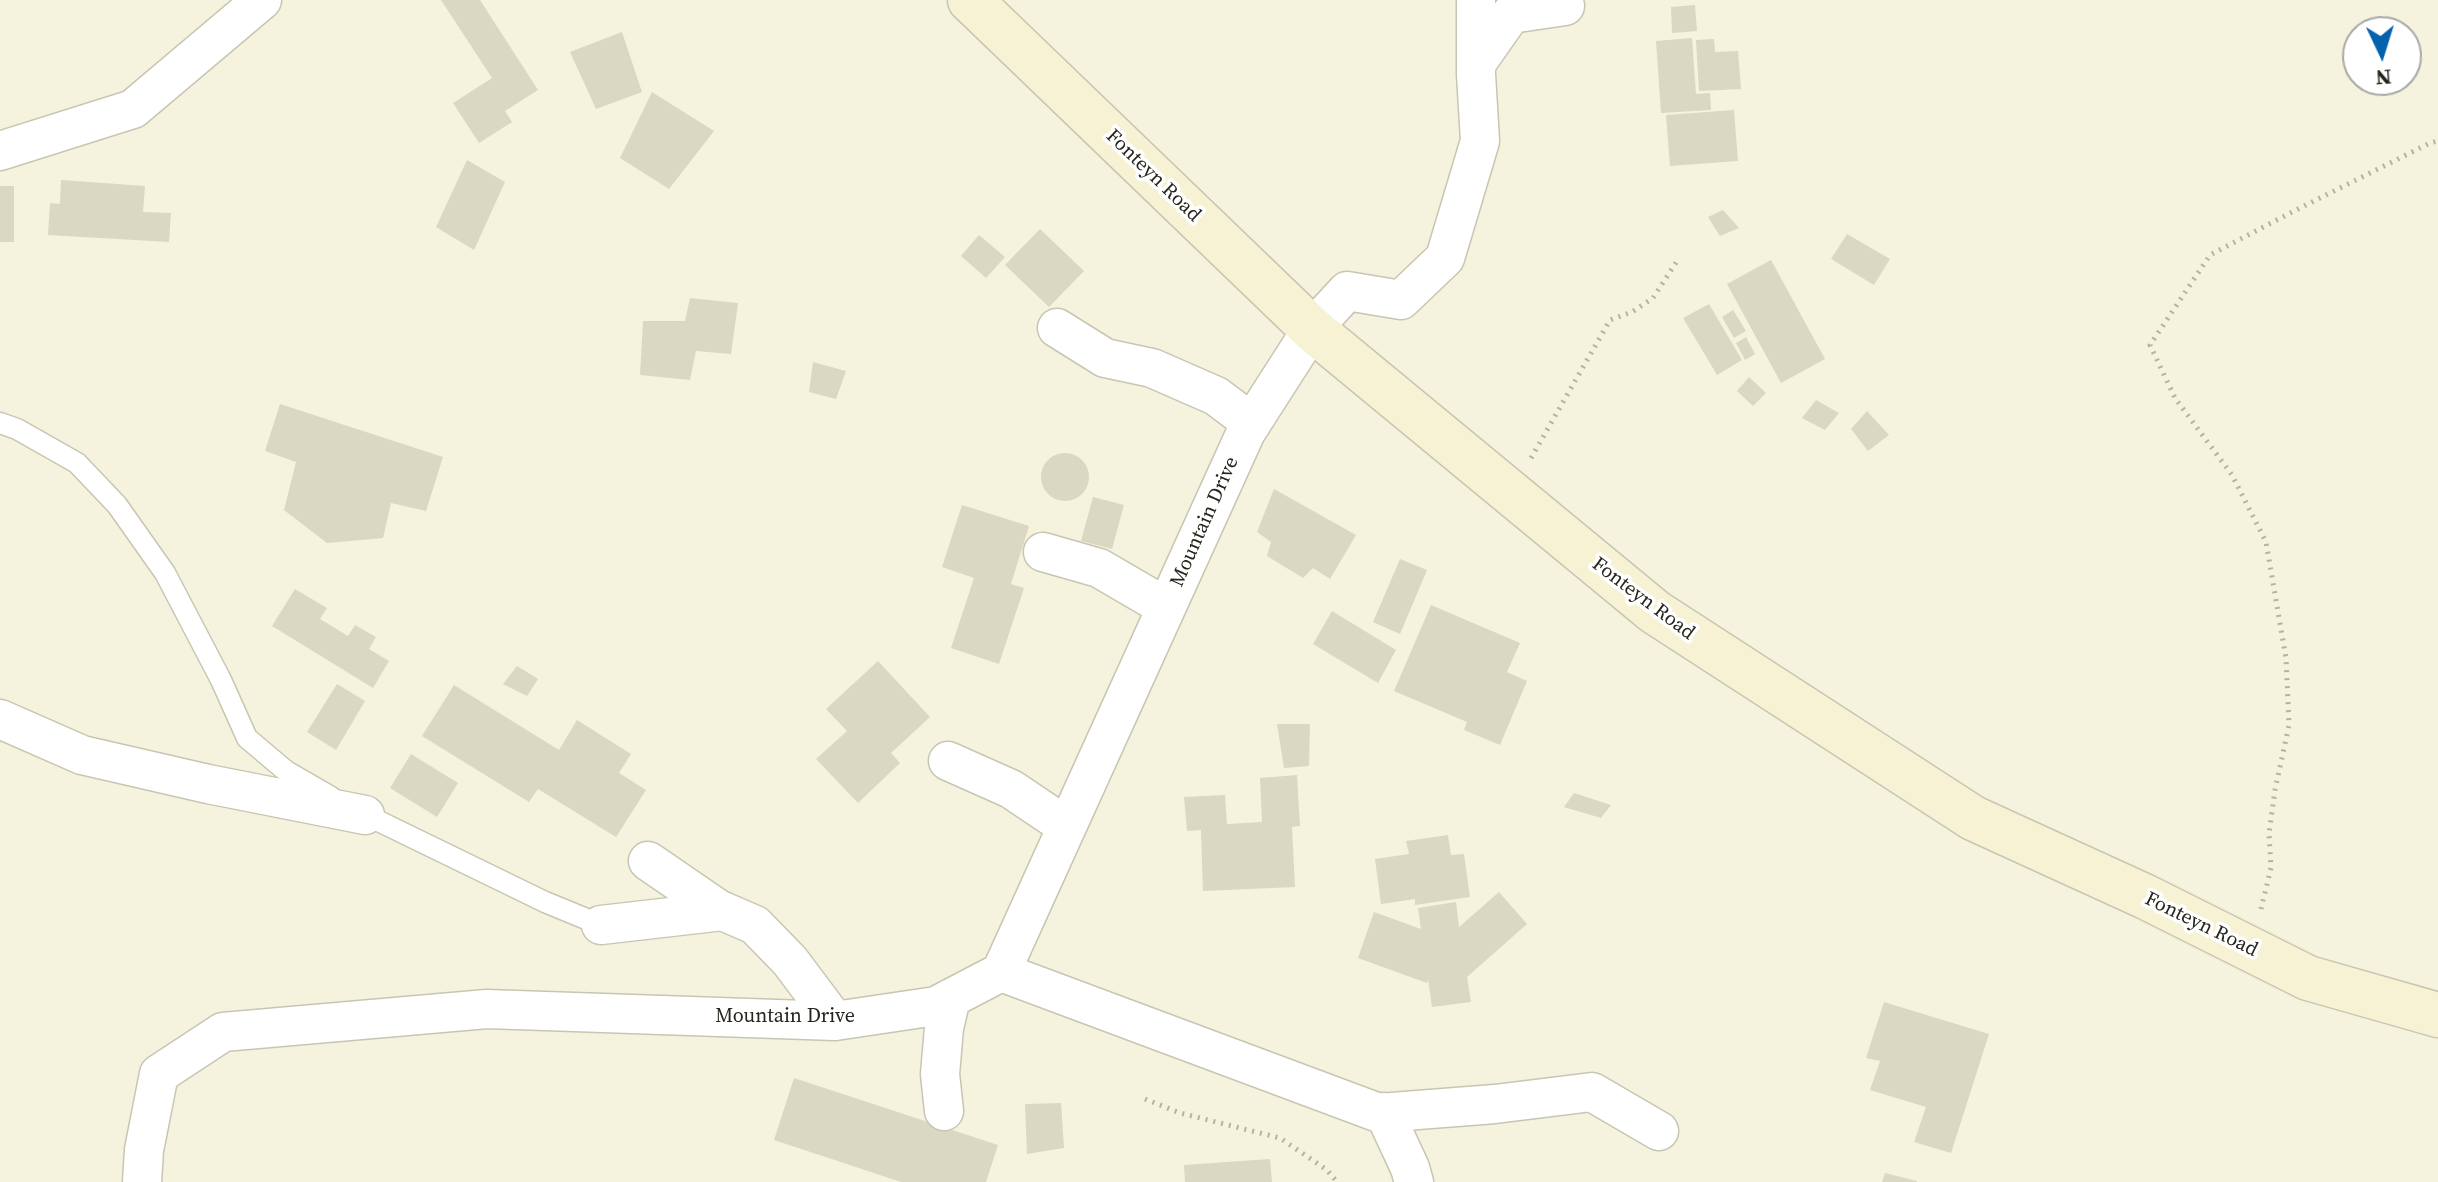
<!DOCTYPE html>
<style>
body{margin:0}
#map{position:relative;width:2438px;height:1182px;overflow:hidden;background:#f5f2dd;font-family:"Source Serif 4",serif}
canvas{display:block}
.north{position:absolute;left:2342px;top:16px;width:80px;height:80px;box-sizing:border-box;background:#fff;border:2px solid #a8a8a5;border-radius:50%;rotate:176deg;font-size:22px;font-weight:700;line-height:32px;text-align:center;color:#26251d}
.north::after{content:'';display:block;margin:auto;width:28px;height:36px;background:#0361ae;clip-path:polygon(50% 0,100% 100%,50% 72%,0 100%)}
</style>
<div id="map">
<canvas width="2438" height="1182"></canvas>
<div class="north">N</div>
</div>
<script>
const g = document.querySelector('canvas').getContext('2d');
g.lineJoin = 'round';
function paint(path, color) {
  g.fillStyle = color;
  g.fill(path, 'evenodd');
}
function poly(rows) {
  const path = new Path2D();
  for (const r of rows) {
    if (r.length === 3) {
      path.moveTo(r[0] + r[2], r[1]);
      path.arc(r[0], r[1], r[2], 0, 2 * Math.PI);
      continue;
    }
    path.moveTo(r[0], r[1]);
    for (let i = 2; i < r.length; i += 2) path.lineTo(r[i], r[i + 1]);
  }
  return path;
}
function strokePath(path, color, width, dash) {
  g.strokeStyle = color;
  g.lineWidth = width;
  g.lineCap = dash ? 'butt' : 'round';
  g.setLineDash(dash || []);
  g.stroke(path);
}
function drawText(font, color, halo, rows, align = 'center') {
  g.font = font + ' "Source Serif 4",serif';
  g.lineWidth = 7;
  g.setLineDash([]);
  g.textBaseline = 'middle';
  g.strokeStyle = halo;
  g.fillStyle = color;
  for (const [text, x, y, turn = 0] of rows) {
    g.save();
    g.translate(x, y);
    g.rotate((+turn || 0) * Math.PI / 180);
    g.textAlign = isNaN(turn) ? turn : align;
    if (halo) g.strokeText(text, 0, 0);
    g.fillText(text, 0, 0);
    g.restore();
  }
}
paint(poly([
 [441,0,480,0,538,90,505,111,512,122,479,143,453,103,492,78],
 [1695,5,1697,31,1672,33,1671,7],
 [622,32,642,92,596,109,570,52],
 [1692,38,1696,94,1710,93,1711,110,1661,113,1656,41],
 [1714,39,1715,52,1738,51,1741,89,1699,91,1696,40],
 [652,92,714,131,669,189,620,158],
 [1734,110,1738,161,1670,166,1666,115],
 [467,160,505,182,474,250,436,227],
 [61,180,145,186,143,212,171,213,169,242,48,235,50,203,60,204],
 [0,186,14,186,14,242,0,242],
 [1723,210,1739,228,1720,236,1708,217],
 [1040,229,1084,271,1049,307,1005,265],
 [1847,234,1890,259,1874,285,1831,259],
 [979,235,1005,257,986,278,961,256],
 [1771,260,1825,359,1781,383,1727,284],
 [690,298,738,303,731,354,696,351,690,380,640,375,643,321,685,321],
 [1709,304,1742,360,1717,375,1683,318],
 [1733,310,1746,331,1734,338,1722,317],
 [1746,337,1755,354,1745,360,1736,343],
 [813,362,846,371,836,399,809,392],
 [1749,377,1766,393,1753,406,1737,391],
 [1816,400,1839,413,1825,430,1802,418],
 [280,404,443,457,426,511,391,503,383,538,327,543,284,510,296,462,265,451],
 [1867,411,1889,435,1868,451,1851,429],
 [1065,477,24],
 [1274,489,1356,535,1330,579,1313,568,1303,578,1267,556,1271,542,1257,532],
 [1093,497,1124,505,1112,549,1081,541],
 [962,505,1029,526,1011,584,1024,588,999,664,951,648,974,578,942,567],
 [1400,559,1427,570,1400,634,1373,622],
 [295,589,327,608,320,619,348,636,355,625,376,637,369,649,389,661,373,688,272,626],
 [1431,605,1520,643,1507,672,1527,681,1500,745,1464,730,1467,722,1394,691],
 [1332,611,1396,650,1378,683,1313,644],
 [878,661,930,717,891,753,900,763,858,803,816,759,847,731,826,709],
 [517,666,538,679,527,696,503,684],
 [337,684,365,701,336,750,307,732],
 [454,685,559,750,577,720,631,754,619,773,646,790,616,837,538,789,529,802,422,736],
 [1277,724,1310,724,1309,766,1284,768],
 [411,754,458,783,437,817,390,788],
 [1297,775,1300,826,1292,827,1295,887,1203,891,1201,830,1187,831,1184,797,1225,795,1227,824,1262,822,1260,778],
 [1574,793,1611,805,1601,818,1564,807],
 [1448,835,1451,855,1464,854,1470,897,1415,905,1415,899,1381,904,1375,859,1409,854,1406,841],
 [1499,892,1527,924,1467,977,1471,1002,1432,1007,1428,979,1427,983,1358,958,1374,912,1421,929,1418,908,1456,902,1459,927],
 [1884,1002,1989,1034,1951,1153,1914,1142,1926,1107,1870,1090,1880,1061,1866,1058],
 [794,1078,998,1145,986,1182,901,1182,774,1140],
 [1061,1103,1064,1148,1027,1154,1025,1104],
 [1270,1159,1272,1182,1185,1182,1184,1165],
 [1885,1173,1917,1181,1917,1182,1882,1182]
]), '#dad7c3');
const lane = poly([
 [0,423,17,429,77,463,117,505,165,573,221,680,247,738,286,771,331,797],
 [360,812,545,902,601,925]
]);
const street = poly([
 [1476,64,1511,14,1565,6],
 [0,151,133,109,262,0],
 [1057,328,1105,358,1152,368,1216,396,1252,423],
 [1043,552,1099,568,1166,607],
 [0,719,82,755,208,784,365,815],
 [948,761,1011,789,1066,826],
 [648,861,718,909,755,925,790,961,835,1021],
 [601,925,723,911],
 [1001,972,1379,1113,1495,1104,1592,1092,1659,1131],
 [944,1111,940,1074,944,1028,951,998],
 [1384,1112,1410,1168,1414,1182],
 [142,1182,144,1150,159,1074,223,1032,487,1009,835,1021,936,1006,1001,972,1246,432,1312,329,1347,291,1401,300,1445,258,1480,141,1476,74,1476,0]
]);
const secondary = poly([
 [970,0,1312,329,1655,612,1973,818,2146,897,2308,978,2438,1015]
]);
strokePath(lane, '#c8c6b2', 23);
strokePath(street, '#c8c6b2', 41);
strokePath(secondary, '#c8c6b2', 47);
strokePath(poly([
 [1531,458,1610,320,1632,312,1653,298,1679,258],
 [2261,909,2271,868,2269,834,2275,790,2289,725,2286,658,2266,542,2232,475,2175,398,2150,345,2210,255,2294,211,2430,143,2438,141],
 [1145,1099,1180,1113,1280,1138,1327,1170,1337,1182]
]), '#b4b2a1', 5, [2, 6]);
strokePath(lane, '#fff', 20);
strokePath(street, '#fff', 38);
strokePath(secondary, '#f7f2d3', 44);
drawText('20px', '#26251d', '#fff', [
 ["Fonteyn Road",1153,176,44],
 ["Mountain Drive",1205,522,-66],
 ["Fonteyn Road",1643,599,37],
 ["Fonteyn Road",2201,925,26],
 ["Mountain Drive",785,1017]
]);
</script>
